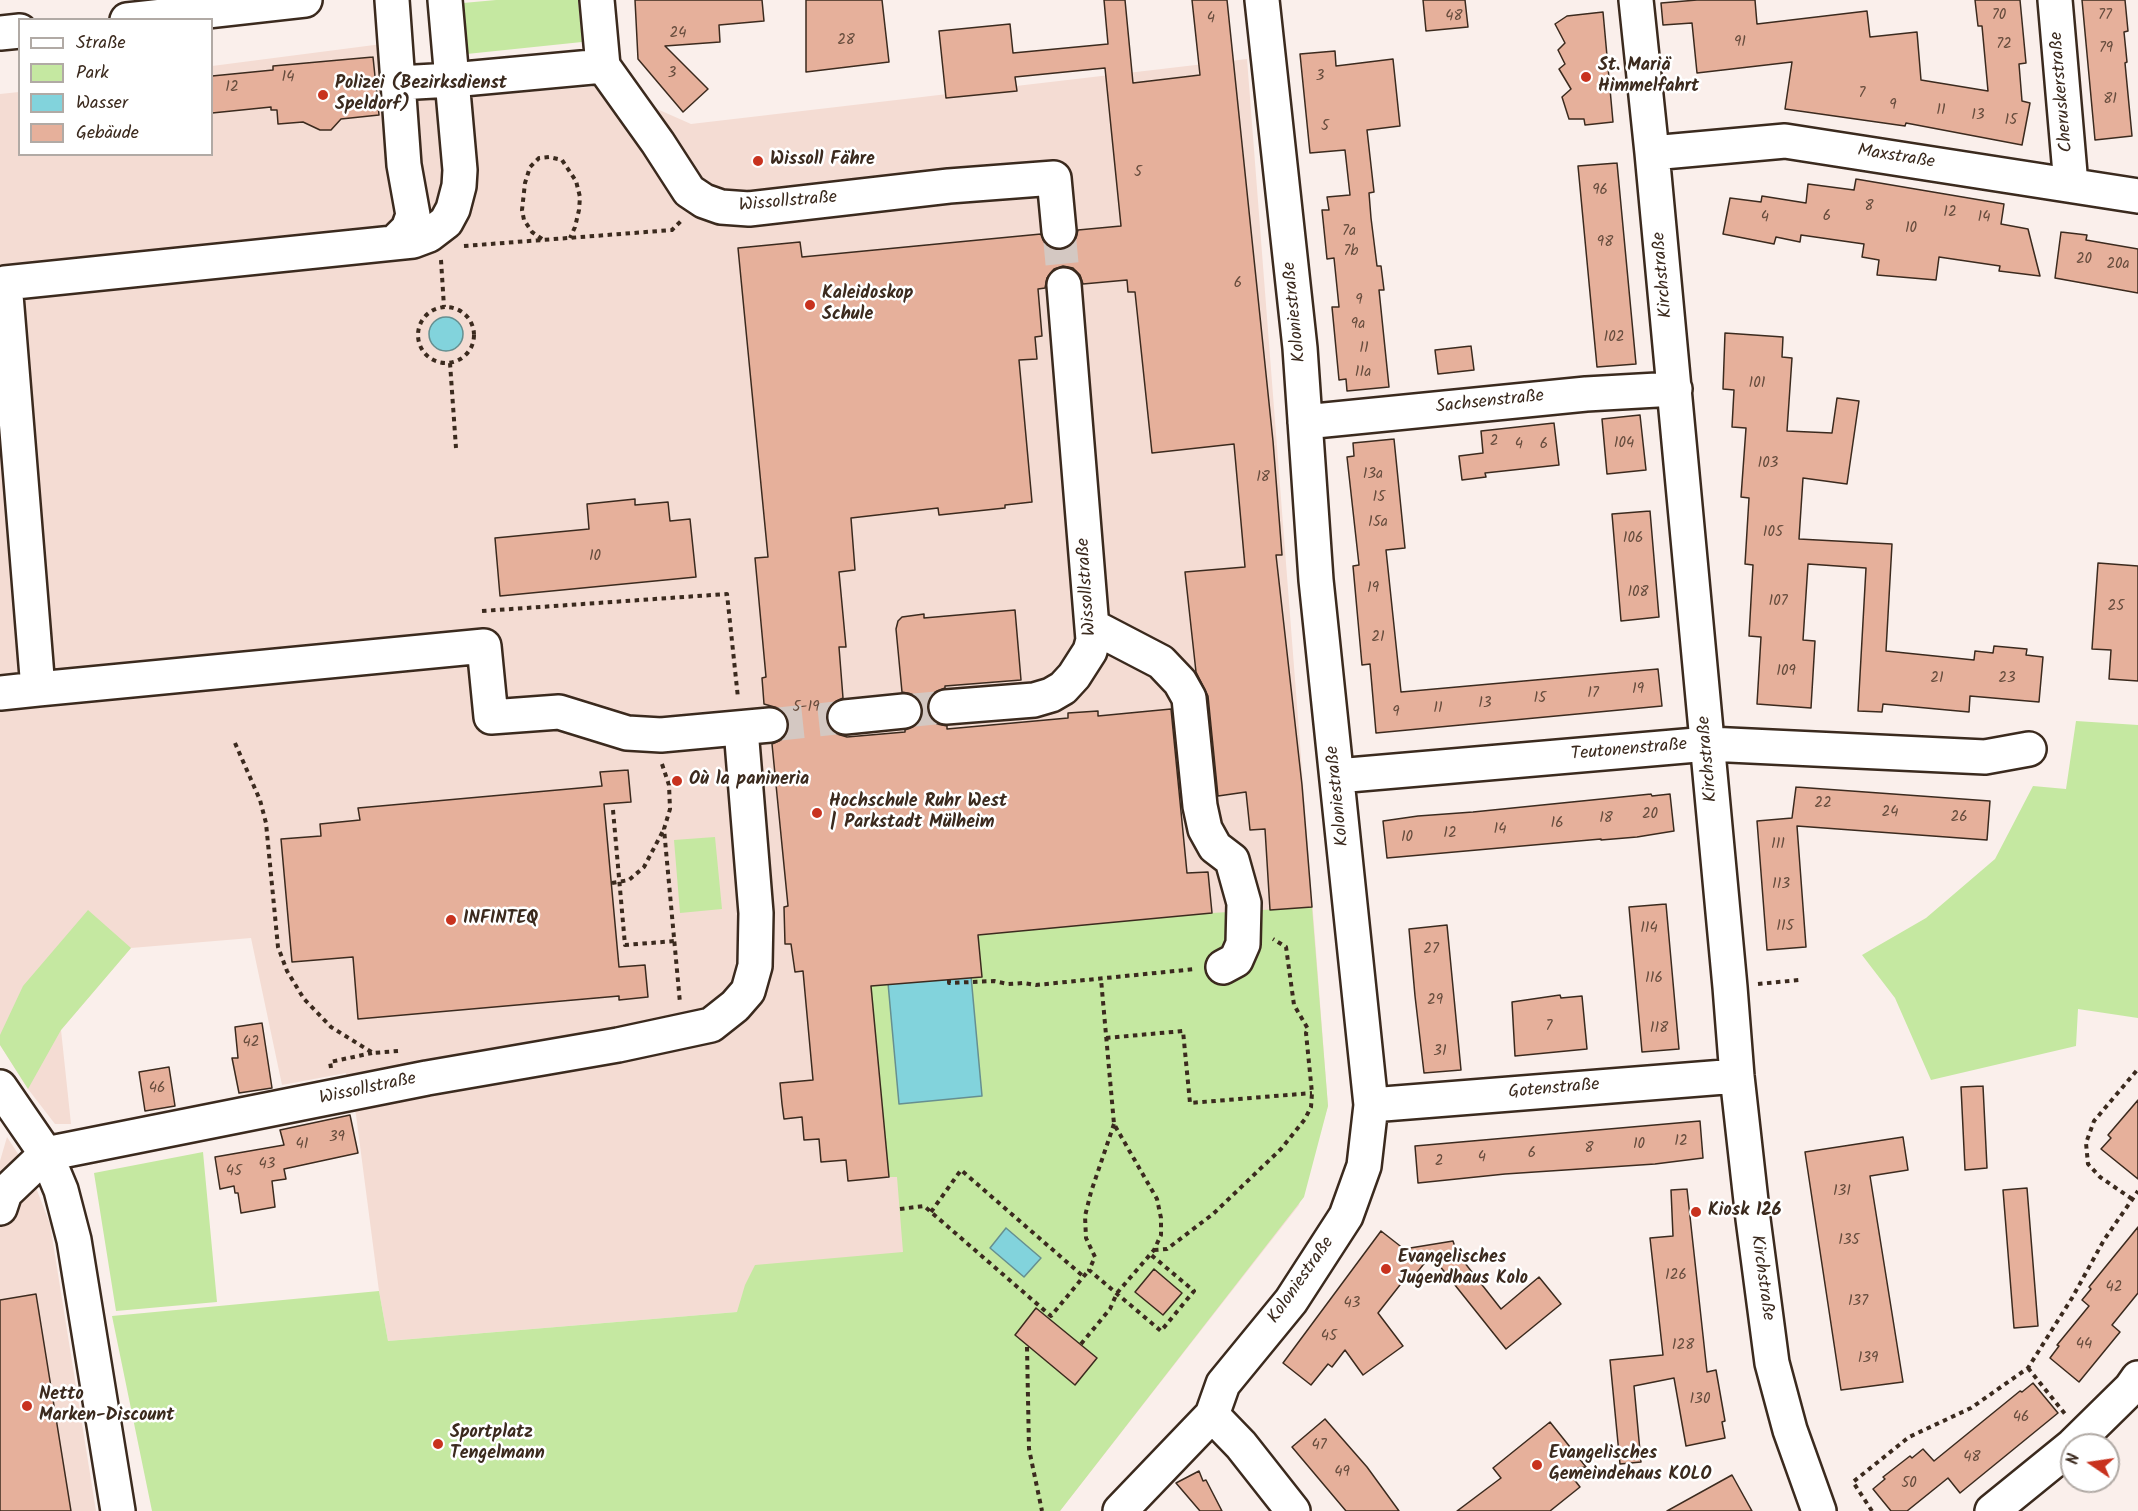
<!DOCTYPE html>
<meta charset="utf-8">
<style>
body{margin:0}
#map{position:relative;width:2138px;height:1511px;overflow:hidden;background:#faefeb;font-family:Kalam,sans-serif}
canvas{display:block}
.legend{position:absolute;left:18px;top:18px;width:195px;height:138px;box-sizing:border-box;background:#fff;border:2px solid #b1aaa5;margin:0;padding:8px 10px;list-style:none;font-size:18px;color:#3b2a1e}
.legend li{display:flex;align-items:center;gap:12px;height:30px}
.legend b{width:30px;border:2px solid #b1aaa5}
.north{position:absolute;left:2060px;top:1433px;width:60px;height:60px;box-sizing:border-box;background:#fff;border:2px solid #b1aaa5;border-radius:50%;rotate:283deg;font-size:16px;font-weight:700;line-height:24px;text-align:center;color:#3b2a1e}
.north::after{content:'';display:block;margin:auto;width:21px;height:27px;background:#c8321e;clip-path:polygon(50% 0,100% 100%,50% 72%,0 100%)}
</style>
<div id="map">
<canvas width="2138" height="1511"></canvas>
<ul class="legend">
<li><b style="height:8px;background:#fff"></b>Straße</li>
<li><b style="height:16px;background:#c5e8a1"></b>Park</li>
<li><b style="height:16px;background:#82d3dc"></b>Wasser</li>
<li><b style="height:16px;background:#e6b09b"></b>Gebäude</li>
</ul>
<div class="north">N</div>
</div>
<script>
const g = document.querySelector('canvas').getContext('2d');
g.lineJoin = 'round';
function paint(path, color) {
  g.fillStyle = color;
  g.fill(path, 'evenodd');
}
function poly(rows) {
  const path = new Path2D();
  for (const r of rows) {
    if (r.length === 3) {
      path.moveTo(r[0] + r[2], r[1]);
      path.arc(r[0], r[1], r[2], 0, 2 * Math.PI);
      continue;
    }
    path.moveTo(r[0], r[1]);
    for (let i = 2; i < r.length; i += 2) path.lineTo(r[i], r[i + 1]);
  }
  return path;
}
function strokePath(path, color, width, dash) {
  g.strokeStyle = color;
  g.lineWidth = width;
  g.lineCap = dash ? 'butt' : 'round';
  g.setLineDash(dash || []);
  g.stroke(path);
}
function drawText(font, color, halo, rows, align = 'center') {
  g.font = font + ' Kalam,sans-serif';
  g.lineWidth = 5;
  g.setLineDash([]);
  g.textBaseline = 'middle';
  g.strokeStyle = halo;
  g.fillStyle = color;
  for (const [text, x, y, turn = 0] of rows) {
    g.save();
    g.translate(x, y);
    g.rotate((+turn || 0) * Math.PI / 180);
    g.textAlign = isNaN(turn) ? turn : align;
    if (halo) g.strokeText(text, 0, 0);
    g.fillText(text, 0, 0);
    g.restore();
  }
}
paint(poly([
 [382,44,391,102,605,86,691,124,1247,59,1328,1106,1299,1205,1060,1511,751,1511,737,1312,388,1341,379,1291,356,1115,346,1073,282,1085,251,938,131,948,61,1030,71,1124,55,1124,28,1089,0,1045,0,94,19,92,20,154,212,154,212,66],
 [7,1137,30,1172,50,1224,96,1511,0,1511,0,1161]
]), '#f4dcd3');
paint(poly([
 [496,0,578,0,582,42,457,55,452,4],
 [2076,721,2138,725,2138,1018,2078,1009,2076,1046,1931,1080,1895,998,1862,955,1926,918,1995,859,2033,786,2066,789],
 [715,837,722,909,680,913,674,840],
 [1312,907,1328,1106,1304,1197,1060,1511,152,1511,112,1316,379,1291,388,1341,737,1312,745,1285,755,1265,903,1252,897,1177,889,1177,867,945,1212,913],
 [88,910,131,948,61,1030,28,1089,0,1045,0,1035,23,986],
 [203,1152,217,1302,116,1311,94,1173]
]), '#c5e8a1');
const water = poly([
 [446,334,17],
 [969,954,982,1096,899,1104,886,961,969,954],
 [1006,1228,1041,1258,1024,1277,990,1248,1006,1228]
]);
paint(water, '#82d3dc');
strokePath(water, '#668f90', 1.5);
const building = poly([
 [635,0,762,0,764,21,719,25,720,42,665,46,708,89,683,112,638,59,635,0],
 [806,0,882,0,889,62,806,72,806,0],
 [1104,0,1125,0,1133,83,1200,75,1192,0,1227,0,1273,441,1282,555,1276,555,1302,785,1312,907,1270,910,1265,829,1250,830,1246,792,1218,796,1208,696,1196,672,1185,572,1245,567,1234,444,1152,453,1135,292,1128,292,1127,280,1083,284,1080,275,1073,268,1063,266,1054,269,1047,278,1045,288,1038,289,1042,336,1035,337,1037,359,1019,360,1032,502,1005,505,1005,508,939,515,938,508,851,518,855,570,839,572,846,647,839,647,843,698,835,702,828,709,826,719,830,728,837,734,847,737,905,732,905,730,914,726,921,719,923,710,919,701,912,694,902,692,896,629,898,621,902,617,924,614,924,618,1015,610,1021,680,945,686,945,688,935,692,929,699,927,709,930,717,937,724,947,726,947,729,1068,718,1068,713,1098,711,1098,716,1171,709,1187,873,1208,872,1212,913,978,935,982,977,871,986,889,1177,848,1181,846,1160,821,1162,819,1139,804,1140,802,1117,784,1119,782,1104,780,1083,813,1080,803,971,795,972,791,944,785,944,784,907,788,906,772,744,781,740,787,733,789,724,786,715,778,708,764,704,762,678,766,677,755,558,768,557,738,248,800,242,802,257,1041,234,1044,242,1051,248,1060,250,1070,246,1076,238,1078,230,1121,226,1105,68,1015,77,1017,91,946,98,939,31,1010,24,1013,53,1108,44,1104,0],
 [1423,0,1465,0,1468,27,1426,31,1423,0],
 [1697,0,1755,0,1757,24,1867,11,1870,37,1917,32,1921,80,1988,91,1982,26,1978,26,1975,0,2020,0,2026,63,2019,64,2022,101,2030,103,2022,145,1906,123,1905,126,1785,109,1792,62,1697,73,1692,23,1663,25,1661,3,1697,0],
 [2082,0,2125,0,2128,31,2124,32,2127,62,2125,63,2132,136,2095,140,2082,0],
 [1603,12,1613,122,1585,125,1584,119,1569,119,1562,97,1571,89,1559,69,1565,64,1558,50,1565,43,1555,24,1567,16,1603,12],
 [1335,51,1336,66,1393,59,1400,126,1367,130,1374,192,1369,193,1371,218,1377,266,1381,266,1384,290,1379,290,1389,387,1347,391,1346,379,1339,380,1332,307,1339,307,1334,258,1327,259,1322,210,1329,210,1327,197,1350,195,1345,150,1310,153,1300,54,1335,51],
 [373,57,379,115,341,119,331,130,320,130,303,122,278,124,277,110,271,110,271,107,212,113,212,76,273,70,273,66,373,57],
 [1617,163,1636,364,1597,367,1578,166,1617,163],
 [1856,179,2004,204,2001,224,2028,229,2040,276,1999,271,2000,266,1939,257,1936,280,1877,275,1879,260,1862,257,1864,244,1801,235,1800,242,1776,237,1774,244,1723,234,1730,198,1761,202,1762,196,1806,203,1808,184,1854,190,1856,179],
 [2061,232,2087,235,2086,240,2138,249,2138,293,2055,278,2061,232],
 [1725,333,1783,337,1782,357,1792,358,1787,431,1832,433,1837,398,1859,401,1847,484,1803,478,1799,539,1892,544,1886,651,1974,660,1975,651,1993,653,1994,646,2027,649,2026,655,2043,657,2039,702,1970,696,1969,712,1883,704,1882,712,1858,711,1866,568,1808,564,1803,640,1815,641,1811,708,1757,704,1761,637,1749,636,1753,565,1745,564,1749,498,1741,497,1746,428,1732,427,1734,390,1723,389,1725,333],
 [1471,346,1474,370,1438,374,1435,350,1471,346],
 [1640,415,1646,470,1607,474,1602,419,1640,415],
 [1554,423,1559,465,1485,473,1486,477,1462,480,1459,456,1483,453,1481,431,1554,423],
 [1394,439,1405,548,1386,550,1401,692,1658,669,1662,706,1376,733,1370,664,1362,665,1353,566,1359,565,1347,457,1354,456,1353,443,1394,439],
 [635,499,635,505,668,502,670,521,690,519,696,577,500,596,495,538,589,529,587,504,635,499],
 [1650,511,1659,617,1621,621,1612,514,1650,511],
 [2098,563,2138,566,2138,681,2109,679,2111,650,2092,649,2098,563],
 [628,770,631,802,604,804,619,967,645,965,648,997,619,1000,619,996,358,1019,353,957,292,962,281,839,321,836,320,824,360,820,358,808,602,786,600,772,628,770],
 [1796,787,1990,801,1987,840,1797,826,1806,947,1767,950,1757,821,1792,818,1796,787],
 [1651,794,1652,796,1670,794,1674,831,1637,837,1601,840,1601,839,1387,858,1383,821,1418,816,1473,812,1651,794],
 [1666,904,1679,1049,1642,1052,1629,907,1666,904],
 [1447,925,1461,1070,1424,1073,1415,996,1409,929,1447,925],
 [1560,995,1561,998,1582,996,1587,1049,1515,1056,1512,1002,1560,995],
 [262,1023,272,1088,239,1093,232,1058,238,1058,235,1027,262,1023],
 [169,1067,175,1106,145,1111,139,1072,169,1067],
 [1983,1086,1987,1168,1965,1170,1961,1087,1983,1086],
 [2138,1100,2138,1179,2101,1149,2111,1138,2108,1135,2138,1100],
 [350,1115,358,1153,284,1169,286,1179,272,1181,275,1207,241,1213,238,1193,235,1193,234,1186,220,1189,215,1157,284,1145,280,1130,350,1115],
 [1700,1121,1703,1158,1655,1164,1505,1174,1418,1183,1415,1146,1700,1121],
 [1903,1137,1908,1170,1870,1176,1903,1382,1841,1390,1805,1152,1903,1137],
 [2027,1188,2038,1326,2014,1328,2003,1190,2027,1188],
 [1687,1189,1707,1372,1716,1370,1725,1421,1722,1422,1725,1438,1686,1446,1674,1378,1634,1386,1641,1462,1620,1464,1610,1360,1663,1355,1650,1238,1673,1236,1671,1190,1687,1189],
 [2138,1227,2138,1293,2112,1325,2120,1332,2079,1382,2050,1358,2059,1346,2057,1345,2089,1306,2082,1300,2091,1289,2089,1287,2138,1227],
 [1381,1231,1404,1249,1453,1241,1457,1253,1501,1309,1539,1277,1561,1304,1506,1349,1431,1255,1411,1280,1407,1276,1378,1313,1403,1346,1363,1375,1345,1350,1332,1367,1328,1364,1311,1385,1283,1363,1381,1231],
 [1154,1269,1182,1293,1163,1315,1135,1292,1154,1269],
 [36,1294,71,1511,0,1511,0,1300,36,1294],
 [1036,1308,1097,1358,1075,1385,1015,1335,1036,1308],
 [2033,1383,2058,1413,1960,1493,1948,1478,1907,1511,1891,1511,1873,1489,1885,1479,1883,1477,1910,1456,1912,1458,1923,1449,1934,1461,2020,1391,2022,1392,2033,1383],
 [1325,1419,1367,1467,1399,1511,1346,1511,1292,1447,1325,1419],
 [1550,1422,1586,1467,1566,1469,1580,1487,1550,1511,1457,1511,1501,1478,1493,1468,1550,1422],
 [1199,1471,1203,1481,1206,1480,1222,1511,1200,1511,1176,1483,1199,1471],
 [1732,1475,1752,1511,1667,1511,1732,1475]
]);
paint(building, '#e6b09b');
strokePath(building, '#3b2a1e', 1.5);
strokePath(poly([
 [1059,231,1064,285],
 [904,711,946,707],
 [770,725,845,717]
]), '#d4c8c2', 33, [33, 16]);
const minor = poly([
 [392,0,404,165,413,215,408,229,395,242],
 [597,0,603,66,658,143,689,191,704,201,721,207,749,209,949,186,1054,178,1059,231],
 [1636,0,1652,153,1730,987,1737,1076,1753,1219,1772,1363,1790,1430,1819,1511],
 [2055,0,2071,185],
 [127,20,305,0],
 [0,33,20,31],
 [603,66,452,80,460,170,459,186,453,209,446,222,429,235,413,241,5,283,38,689,484,646,491,717,559,712,627,733,661,735,770,725],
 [398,83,452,80,445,0],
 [1652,153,1785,141,2138,196],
 [1305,422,1586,394,1675,389],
 [1092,626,1161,662,1180,682,1189,698,1200,806,1205,829,1215,847,1232,860,1244,903,1243,944,1236,960,1223,967],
 [0,693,38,689],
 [946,707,1034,700,1051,695,1063,688,1074,676,1090,651,1093,640,1064,285],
 [845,717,904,711],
 [1337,776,1708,744,1985,757,2029,749],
 [0,1087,46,1154,61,1190,74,1240,118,1511],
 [1371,1105,1737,1076],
 [46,1154,427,1078,618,1045,711,1025,735,1006,748,991,755,966,756,913,741,729],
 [0,1208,5,1193,46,1154],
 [1212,1415,1241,1445,1293,1511],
 [2073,1445,2131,1388,2138,1378],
 [1120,1511,1212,1415,1223,1384,1291,1301,1346,1216,1364,1166,1371,1105,1316,580,1300,348,1262,0],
 [1992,1511,2072,1446]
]);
strokePath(minor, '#3b2a1e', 38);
strokePath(poly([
 [542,239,532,232,524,220,522,210,525,183,530,167,539,158,549,157,562,160,576,181,580,197,579,210,575,227,570,238],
 [464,246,672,230,681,221],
 [441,260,444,307],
 [446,335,28],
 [450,363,456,448],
 [482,611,727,594,738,698],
 [235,743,260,800,266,823,278,947,287,971,304,999,331,1027,373,1053,398,1051],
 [662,764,669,785,670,809,664,829,680,1003],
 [613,810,625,945,675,941],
 [612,883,629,880,644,867,664,829],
 [949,980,949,983,994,981,1008,984,1024,983,1036,985,1195,969],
 [1758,984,1799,980],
 [1106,1038,1183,1031,1190,1103,1312,1093],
 [331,1068,330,1062,372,1053],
 [1114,1124,1091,1192,1085,1216,1086,1238,1095,1257,1089,1270,1161,1331,1194,1291,1150,1254],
 [2132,1199,2100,1177,2088,1164,2086,1143,2094,1121,2138,1069],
 [900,1209,924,1206,1051,1316,1089,1270],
 [931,1212,961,1170,1084,1277],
 [1154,1250,1167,1249,1213,1214,1281,1149,1305,1119,1311,1107,1312,1093,1306,1033,1308,1029,1294,1005,1286,947,1273,939],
 [1081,1344,1110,1309,1117,1293,1154,1250,1161,1235,1161,1218,1157,1199,1114,1124,1101,979],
 [1027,1347,1029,1449,1042,1511],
 [2028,1368,2065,1414],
 [1872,1511,1853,1482,1909,1437,1971,1408,2028,1368,2072,1298,2104,1240,2138,1191]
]), '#3b2a1e', 4, [4.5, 4.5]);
strokePath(minor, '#fff', 33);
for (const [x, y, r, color] of [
 [1586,77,6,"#c8321e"],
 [323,95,6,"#c8321e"],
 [758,161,6,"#c8321e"],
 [810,305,6,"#c8321e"],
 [677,781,6,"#c8321e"],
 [817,813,6,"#c8321e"],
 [451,920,6,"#c8321e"],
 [1696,1212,6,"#c8321e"],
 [1386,1269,6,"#c8321e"],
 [27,1406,6,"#c8321e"],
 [438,1444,6,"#c8321e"],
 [1537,1465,6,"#c8321e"]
]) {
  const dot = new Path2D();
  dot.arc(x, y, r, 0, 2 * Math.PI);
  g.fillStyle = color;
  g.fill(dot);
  strokePath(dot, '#fff', 2);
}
drawText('15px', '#664c3d', null, [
 ["70",1999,16],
 ["77",2105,16],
 ["48",1454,17],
 ["4",1211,19],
 ["24",678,34],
 ["28",846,41],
 ["91",1740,43],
 ["72",2004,45],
 ["79",2106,49],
 ["3",672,74],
 ["3",1320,77],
 ["14",288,78],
 ["12",232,88],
 ["7",1862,94],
 ["81",2110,100],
 ["9",1893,106],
 ["11",1941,111],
 ["13",1978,116],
 ["15",2011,121],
 ["5",1325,127],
 ["5",1138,173],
 ["96",1600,191],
 ["8",1869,207],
 ["12",1950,213],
 ["6",1827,217],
 ["4",1765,218],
 ["14",1984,218],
 ["10",1911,229],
 ["7a",1349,232],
 ["98",1605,243],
 ["7b",1351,252],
 ["20",2084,260],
 ["20a",2118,265],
 ["6",1238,284],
 ["9",1359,301],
 ["9a",1358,325],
 ["102",1614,338],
 ["11",1364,349],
 ["11a",1363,373],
 ["101",1757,384],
 ["2",1494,442],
 ["104",1624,444],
 ["4",1519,445],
 ["6",1544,445],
 ["103",1768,464],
 ["13a",1373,475],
 ["18",1263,478],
 ["15",1379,498],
 ["15a",1378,523],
 ["105",1773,533],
 ["106",1633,539],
 ["10",595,557],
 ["19",1373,589],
 ["108",1638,593],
 ["107",1778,602],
 ["25",2116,607],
 ["21",1378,638],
 ["109",1786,672],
 ["21",1937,679],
 ["23",2007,679],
 ["19",1638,690],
 ["17",1593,694],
 ["15",1540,699],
 ["13",1485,704],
 ["5-19",806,708],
 ["11",1438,709],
 ["9",1396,713],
 ["22",1823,804],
 ["24",1890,813],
 ["20",1650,815],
 ["26",1959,818],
 ["18",1606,819],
 ["16",1557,824],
 ["14",1500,830],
 ["12",1450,834],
 ["10",1407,838],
 ["111",1778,845],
 ["113",1781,885],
 ["115",1785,927],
 ["114",1649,929],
 ["27",1431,950],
 ["116",1654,979],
 ["29",1435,1001],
 ["7",1549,1027],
 ["118",1659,1029],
 ["42",251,1043],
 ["31",1440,1052],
 ["46",157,1089],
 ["39",337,1138],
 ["12",1681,1142],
 ["41",302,1145],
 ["10",1639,1145],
 ["8",1589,1149],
 ["6",1532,1154],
 ["4",1482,1158],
 ["2",1439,1162],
 ["43",267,1165],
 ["45",234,1172],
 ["131",1842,1192],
 ["135",1849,1241],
 ["126",1676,1276],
 ["42",2114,1288],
 ["137",1858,1302],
 ["43",1352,1304],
 ["45",1329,1337],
 ["44",2084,1345],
 ["128",1683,1346],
 ["139",1868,1359],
 ["130",1700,1400],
 ["46",2021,1418],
 ["47",1319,1446],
 ["48",1972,1458],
 ["49",1342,1473],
 ["50",1909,1484]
]);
drawText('bold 18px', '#3b2a1e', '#fff', [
 ["St. Mariä",1598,67],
 ["Himmelfahrt",1598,88],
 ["Polizei (Bezirksdienst",335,85],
 ["Speldorf)",335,106],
 ["Wissoll Fähre",770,161],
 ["Kaleidoskop",822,295],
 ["Schule",822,316],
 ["Où la panineria",689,781],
 ["Hochschule Ruhr West",829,803],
 ["| Parkstadt Mülheim",829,824],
 ["INFINTEQ",463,920],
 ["Kiosk 126",1708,1212],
 ["Evangelisches",1398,1259],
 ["Jugendhaus Kolo",1398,1280],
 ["Netto",39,1396],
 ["Marken-Discount",39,1417],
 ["Sportplatz",450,1434],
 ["Tengelmann",450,1455],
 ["Evangelisches",1549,1455],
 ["Gemeindehaus KOLO",1549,1476]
], 'left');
drawText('18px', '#3b2a1e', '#fff', [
 ["Cheruskerstraße",2063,92,-95],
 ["Maxstraße",1896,158,9],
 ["Wissollstraße",788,203,-5],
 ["Kirchstraße",1664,275,-95],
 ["Koloniestraße",1296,312,-96],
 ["Sachsenstraße",1490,403,-6],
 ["Wissollstraße",1088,587,-94],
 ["Teutonenstraße",1629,751,-5],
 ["Kirchstraße",1709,759,-95],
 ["Koloniestraße",1339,796,-96],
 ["Wissollstraße",368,1090,-12],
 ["Gotenstraße",1554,1090,-5],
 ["Kirchstraße",1761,1278,82],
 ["Koloniestraße",1302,1281,-55]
]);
</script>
